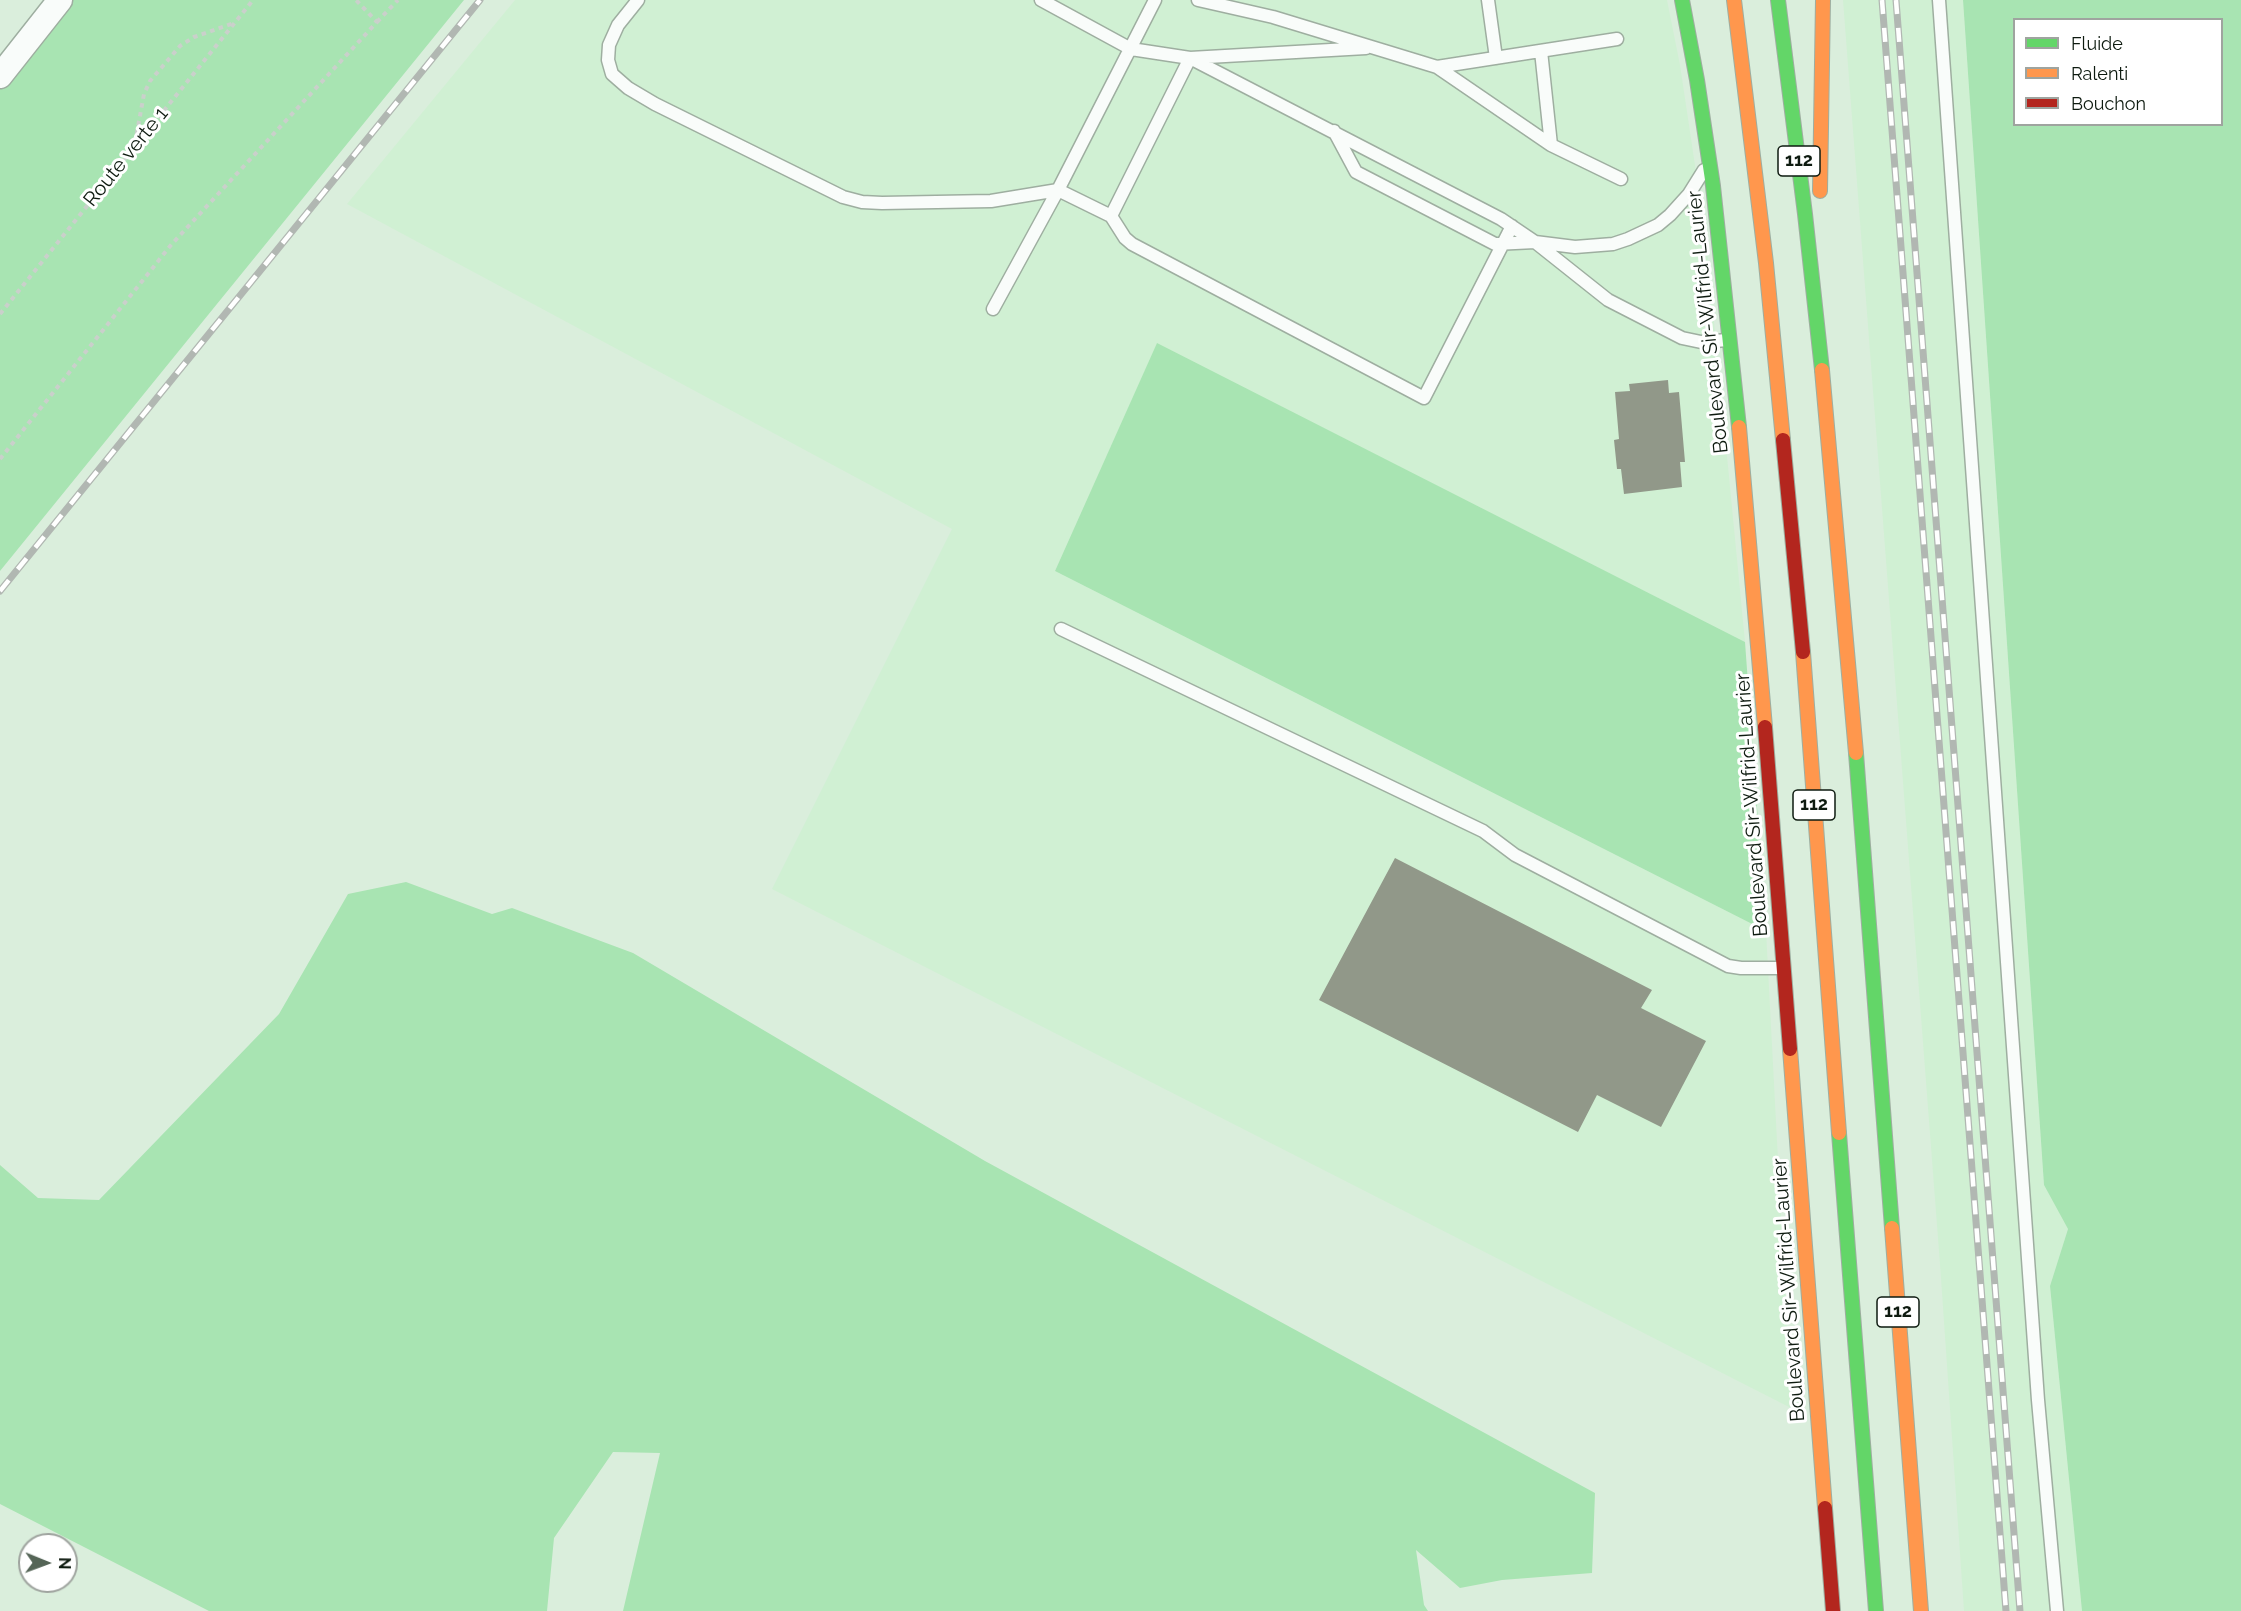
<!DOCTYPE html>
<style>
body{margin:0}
#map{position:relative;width:2241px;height:1611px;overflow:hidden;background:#daeedc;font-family:Raleway,sans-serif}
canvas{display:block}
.legend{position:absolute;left:2013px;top:18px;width:210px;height:108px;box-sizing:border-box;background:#fff;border:2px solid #9fa49f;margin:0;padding:8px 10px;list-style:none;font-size:18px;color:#0e1b10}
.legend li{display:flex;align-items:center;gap:12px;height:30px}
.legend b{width:30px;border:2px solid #9fa49f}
.north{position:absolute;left:18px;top:1533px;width:60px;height:60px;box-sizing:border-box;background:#fff;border:2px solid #9fa49f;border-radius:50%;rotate:91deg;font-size:16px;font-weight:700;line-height:24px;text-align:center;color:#0e1b10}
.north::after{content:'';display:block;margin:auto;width:21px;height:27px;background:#556557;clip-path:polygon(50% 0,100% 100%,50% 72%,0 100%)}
</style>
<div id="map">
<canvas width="2241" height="1611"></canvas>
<ul class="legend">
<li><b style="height:8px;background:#63d668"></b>Fluide</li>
<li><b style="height:8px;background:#ff974d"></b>Ralenti</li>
<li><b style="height:8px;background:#b3261e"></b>Bouchon</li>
</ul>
<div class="north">N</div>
</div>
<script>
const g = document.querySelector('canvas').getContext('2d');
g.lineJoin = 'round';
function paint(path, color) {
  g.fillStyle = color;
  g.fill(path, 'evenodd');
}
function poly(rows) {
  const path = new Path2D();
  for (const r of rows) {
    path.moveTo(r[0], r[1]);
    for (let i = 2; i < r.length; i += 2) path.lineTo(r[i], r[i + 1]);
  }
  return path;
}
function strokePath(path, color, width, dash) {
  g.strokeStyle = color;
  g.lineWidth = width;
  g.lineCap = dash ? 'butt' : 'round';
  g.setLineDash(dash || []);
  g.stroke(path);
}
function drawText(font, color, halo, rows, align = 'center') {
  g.font = font + ' Raleway,sans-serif';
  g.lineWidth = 6;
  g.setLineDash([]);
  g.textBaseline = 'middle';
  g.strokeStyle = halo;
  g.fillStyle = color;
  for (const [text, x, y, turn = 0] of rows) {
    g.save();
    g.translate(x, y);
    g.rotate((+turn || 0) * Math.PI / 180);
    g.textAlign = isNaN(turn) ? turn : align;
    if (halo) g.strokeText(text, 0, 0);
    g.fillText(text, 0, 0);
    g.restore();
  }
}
paint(poly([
 [515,0,1667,0,1680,65,1706,239,1745,642,1157,344,1055,571,1766,931,1791,1408,772,889,952,529,347,204],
 [1843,0,1963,0,2044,1185,2068,1229,2050,1286,2082,1611,1964,1611,1940,1264]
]), '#d0f0d3');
paint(poly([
 [60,0,464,0,0,571,0,76],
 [1963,0,2241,0,2241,1611,2082,1611,2050,1286,2068,1229,2044,1185],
 [2014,20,2222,20,2222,124,2014,124],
 [1157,343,1745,642,1766,931,1055,571],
 [406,882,492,914,512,908,633,953,985,1161,1595,1493,1592,1573,1502,1580,1460,1588,1416,1550,1424,1605,1428,1611,623,1611,660,1453,613,1452,554,1538,547,1611,209,1611,0,1504,0,1165,38,1198,99,1200,279,1014,348,894]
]), '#a8e4b2');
paint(poly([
 [1668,380,1669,393,1679,392,1685,462,1680,462,1682,487,1624,494,1621,469,1617,469,1614,440,1619,439,1615,392,1630,391,1629,384],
 [1395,858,1652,990,1641,1008,1706,1041,1661,1127,1597,1095,1578,1132,1319,1000]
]), '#919889');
const lane = poly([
 [638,0,618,25,609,45,608,60,612,74,628,88,655,104,843,197,862,202,882,203,991,201,1058,190,1111,216],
 [1041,0,1131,49,1190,58,1366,48],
 [1198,0,1273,17,1437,67,1617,39],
 [1488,0,1496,58],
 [1939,0,2038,1400,2057,1611],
 [1190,58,1111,216,1125,238,1132,244,1424,398,1512,226],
 [1190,58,1501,219,1535,242,1608,300,1682,338,1701,342,1728,340],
 [1437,67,1551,145,1541,51],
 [1334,131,1356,172,1495,244,1535,242,1575,247,1613,244,1628,239,1658,225,1670,215,1689,194,1704,170],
 [1551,145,1621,179],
 [993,309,1058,190,1155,0],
 [1061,629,1483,831,1515,855,1728,966,1741,968,1782,968]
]);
const street = poly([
 [0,76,60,0]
]);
const fast = poly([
 [1682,0,1697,80,1713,186,1739,427],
 [1778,0,1805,214,1822,370],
 [1856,753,1892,1228],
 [1839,1133,1876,1611]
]);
const slow = poly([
 [1734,0,1766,263,1783,440],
 [1820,191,1823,0],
 [1822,370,1856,753],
 [1739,427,1765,727],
 [1803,652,1839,1133],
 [1790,1049,1825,1508],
 [1892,1228,1921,1611]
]);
const jam = poly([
 [1783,440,1803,652],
 [1765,727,1790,1049],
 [1825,1508,1833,1611]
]);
strokePath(lane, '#9eaea0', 15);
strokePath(street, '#9eaea0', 27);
strokePath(fast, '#9eaea0', 16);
strokePath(slow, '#9eaea0', 16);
strokePath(jam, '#9eaea0', 16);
strokePath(poly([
 [377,22,398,0],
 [135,143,144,94,150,81,180,46,194,37,234,23],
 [0,314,253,0],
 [0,459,171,245,377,22,356,0]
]), '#cad0cb', 4, [4.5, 4.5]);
strokePath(lane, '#f9fcfa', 12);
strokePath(street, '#f9fcfa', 24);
strokePath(fast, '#63d668', 14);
strokePath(slow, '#ff974d', 14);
strokePath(jam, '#b3261e', 14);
const rail = poly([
 [1882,0,2006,1611],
 [1896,0,2020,1611],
 [0,591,480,0]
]);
strokePath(rail, '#b1b7b2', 7);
strokePath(rail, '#fff', 4.5, [14]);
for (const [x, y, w] of [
 [1799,161,42],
 [1814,805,42],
 [1898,1312,42]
]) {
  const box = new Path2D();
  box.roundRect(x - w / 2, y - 15, w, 30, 4.5);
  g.fillStyle = '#fff';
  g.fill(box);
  strokePath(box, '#0e1b10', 1.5);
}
drawText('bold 18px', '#0e1b10', null, [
 ["112",1799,161],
 ["112",1814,805],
 ["112",1898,1312]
]);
drawText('20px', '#0e1b10', '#fff', [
 ["Route verte 1",126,157,-51],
 ["Boulevard Sir-Wilfrid-Laurier",1708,322,-96],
 ["Boulevard Sir-Wilfrid-Laurier",1752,805,-94],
 ["Boulevard Sir-Wilfrid-Laurier",1789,1290,-94]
]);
</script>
